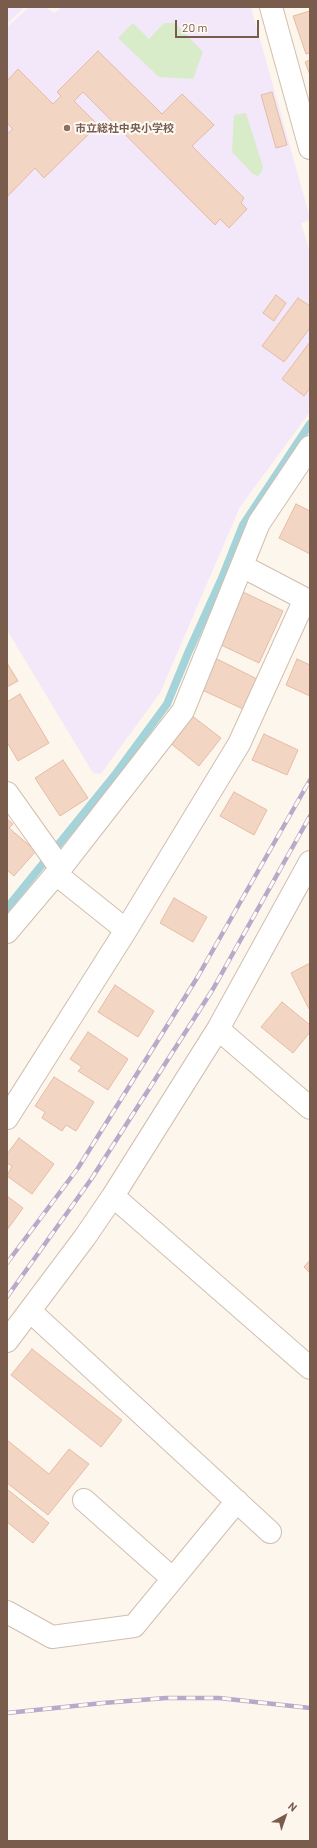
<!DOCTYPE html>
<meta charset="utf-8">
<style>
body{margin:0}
#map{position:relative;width:317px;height:1848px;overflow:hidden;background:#fdf6ec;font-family:Barlow,sans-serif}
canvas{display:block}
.frame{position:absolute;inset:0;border:8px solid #7a5c4d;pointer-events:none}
.north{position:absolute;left:265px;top:1796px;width:40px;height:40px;-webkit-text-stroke:3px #fffaf3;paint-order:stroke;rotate:40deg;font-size:11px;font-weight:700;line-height:16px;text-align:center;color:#7a5c4d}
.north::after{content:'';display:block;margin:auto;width:14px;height:18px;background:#7a5c4d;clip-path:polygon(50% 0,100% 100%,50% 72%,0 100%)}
.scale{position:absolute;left:175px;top:20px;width:84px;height:18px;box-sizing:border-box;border:2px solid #7a5c4d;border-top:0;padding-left:5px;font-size:12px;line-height:14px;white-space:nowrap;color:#7a5c4d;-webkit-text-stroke:3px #fffaf3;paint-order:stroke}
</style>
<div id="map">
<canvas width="317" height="1848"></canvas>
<div class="frame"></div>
<div class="north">N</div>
<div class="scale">20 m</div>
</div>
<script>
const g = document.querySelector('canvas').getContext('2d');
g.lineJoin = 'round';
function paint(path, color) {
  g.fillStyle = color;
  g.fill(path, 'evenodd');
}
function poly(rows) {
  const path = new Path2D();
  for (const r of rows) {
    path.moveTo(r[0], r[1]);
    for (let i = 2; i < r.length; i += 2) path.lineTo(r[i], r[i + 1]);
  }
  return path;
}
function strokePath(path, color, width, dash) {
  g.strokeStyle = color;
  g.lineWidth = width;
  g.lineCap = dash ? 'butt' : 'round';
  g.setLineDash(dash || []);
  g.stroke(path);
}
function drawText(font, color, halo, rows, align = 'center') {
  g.font = font + ' Barlow,"Noto Sans JP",sans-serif';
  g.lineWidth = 4;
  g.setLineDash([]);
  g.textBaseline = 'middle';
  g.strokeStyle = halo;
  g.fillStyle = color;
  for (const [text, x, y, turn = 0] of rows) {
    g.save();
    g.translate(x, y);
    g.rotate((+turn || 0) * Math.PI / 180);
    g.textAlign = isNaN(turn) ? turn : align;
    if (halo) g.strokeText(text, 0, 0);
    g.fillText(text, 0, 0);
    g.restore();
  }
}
paint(poly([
 [7,7,25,7,7,24],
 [29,7,46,7,54,13,62,7,251,7,310,218,310,220,301,223,310,252,310,412,240,507,160,693,101,774,93,773,7,630,7,27]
]), '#f3e8fa');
paint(poly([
 [133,23,149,39,164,23,175,23,203,52,193,79,159,77,118,38],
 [246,113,263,167,262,172,258,176,253,174,232,152,234,115]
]), '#d8ecc9');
strokePath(poly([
 [7,908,114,776,167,704,188,653,222,578,243,525,310,424]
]), '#a5d3da', 8);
const building = poly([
 [310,11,310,53,306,54,293,16,310,11],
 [98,51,162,114,182,94,214,125,192,146,244,198,241,203,247,209,229,228,220,219,215,225,83,92,74,101,98,125,44,178,35,168,7,197,7,134,13,129,7,123,7,81,18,69,53,104,61,96,57,92,98,51],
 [310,60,310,75,305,62,310,60],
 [272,92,287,145,276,148,261,95,272,92],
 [276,295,286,303,274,321,263,313,276,295],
 [298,298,310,306,310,328,284,362,262,346,298,298],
 [310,342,310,388,304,396,282,379,310,342],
 [296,504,310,511,310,554,279,538,296,504],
 [243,592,283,611,259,663,219,644,243,592],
 [215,658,257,679,243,709,200,689,215,658],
 [297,659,310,665,310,696,286,685,297,659],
 [7,663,18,681,7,687,7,663],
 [20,694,49,743,18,761,7,742,7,702,20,694],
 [191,715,221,738,199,766,169,742,191,715],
 [264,734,298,750,287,775,252,760,264,734],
 [63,760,88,798,60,816,35,778,63,760],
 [234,792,267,810,254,835,220,816,234,792],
 [7,819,13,824,9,828,36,851,14,876,7,870,7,819],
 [174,898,207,917,193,942,160,923,174,898],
 [310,963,310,1008,309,1009,291,973,310,963],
 [115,985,154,1011,138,1037,98,1012,115,985],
 [282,1002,310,1025,310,1032,293,1053,261,1027,282,1002],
 [88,1032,128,1059,108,1090,78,1071,82,1067,70,1059,88,1032],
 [54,1077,94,1102,76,1131,66,1125,62,1131,42,1118,45,1112,35,1106,54,1077],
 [19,1138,54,1164,32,1194,7,1176,12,1166,7,1163,7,1154,19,1138],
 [7,1196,23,1208,7,1230,7,1196],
 [310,1260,310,1273,304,1267,310,1260],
 [32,1349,122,1420,101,1447,11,1375,32,1349],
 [7,1440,49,1474,69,1449,89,1464,48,1515,7,1483,7,1440],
 [7,1489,49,1523,33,1543,7,1522,7,1489]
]);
paint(building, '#f3d5c3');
strokePath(building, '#e6bba3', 1);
const minor = poly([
 [271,7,310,148],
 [7,793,61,869],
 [56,874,183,711,259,523,310,447],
 [126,930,239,744,305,599,242,566],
 [7,932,56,874,126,930,7,1118],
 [218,1029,310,1108],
 [113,1196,310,1368],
 [30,1311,270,1532],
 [7,1341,85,1237,113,1196,218,1029,310,862],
 [84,1500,173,1579],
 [7,1612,52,1637,134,1626,237,1501]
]);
strokePath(minor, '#d1beb0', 24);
strokePath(minor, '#fff', 22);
const rail = poly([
 [7,1263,78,1168,197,978,310,780],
 [7,1297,92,1178,213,989,310,816],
 [7,1713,103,1703,166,1698,219,1698,310,1708]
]);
strokePath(rail, '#b9a8c9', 4.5);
strokePath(rail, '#fffaf3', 3, [9]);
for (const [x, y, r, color] of [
 [67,128,4,"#8d6e63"]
]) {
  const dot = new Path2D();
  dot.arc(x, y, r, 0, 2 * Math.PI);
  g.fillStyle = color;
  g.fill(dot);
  strokePath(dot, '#fffaf3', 1.5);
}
drawText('bold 11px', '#785e54', '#fffaf3', [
 ["市立総社中央小学校",75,128]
], 'left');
</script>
